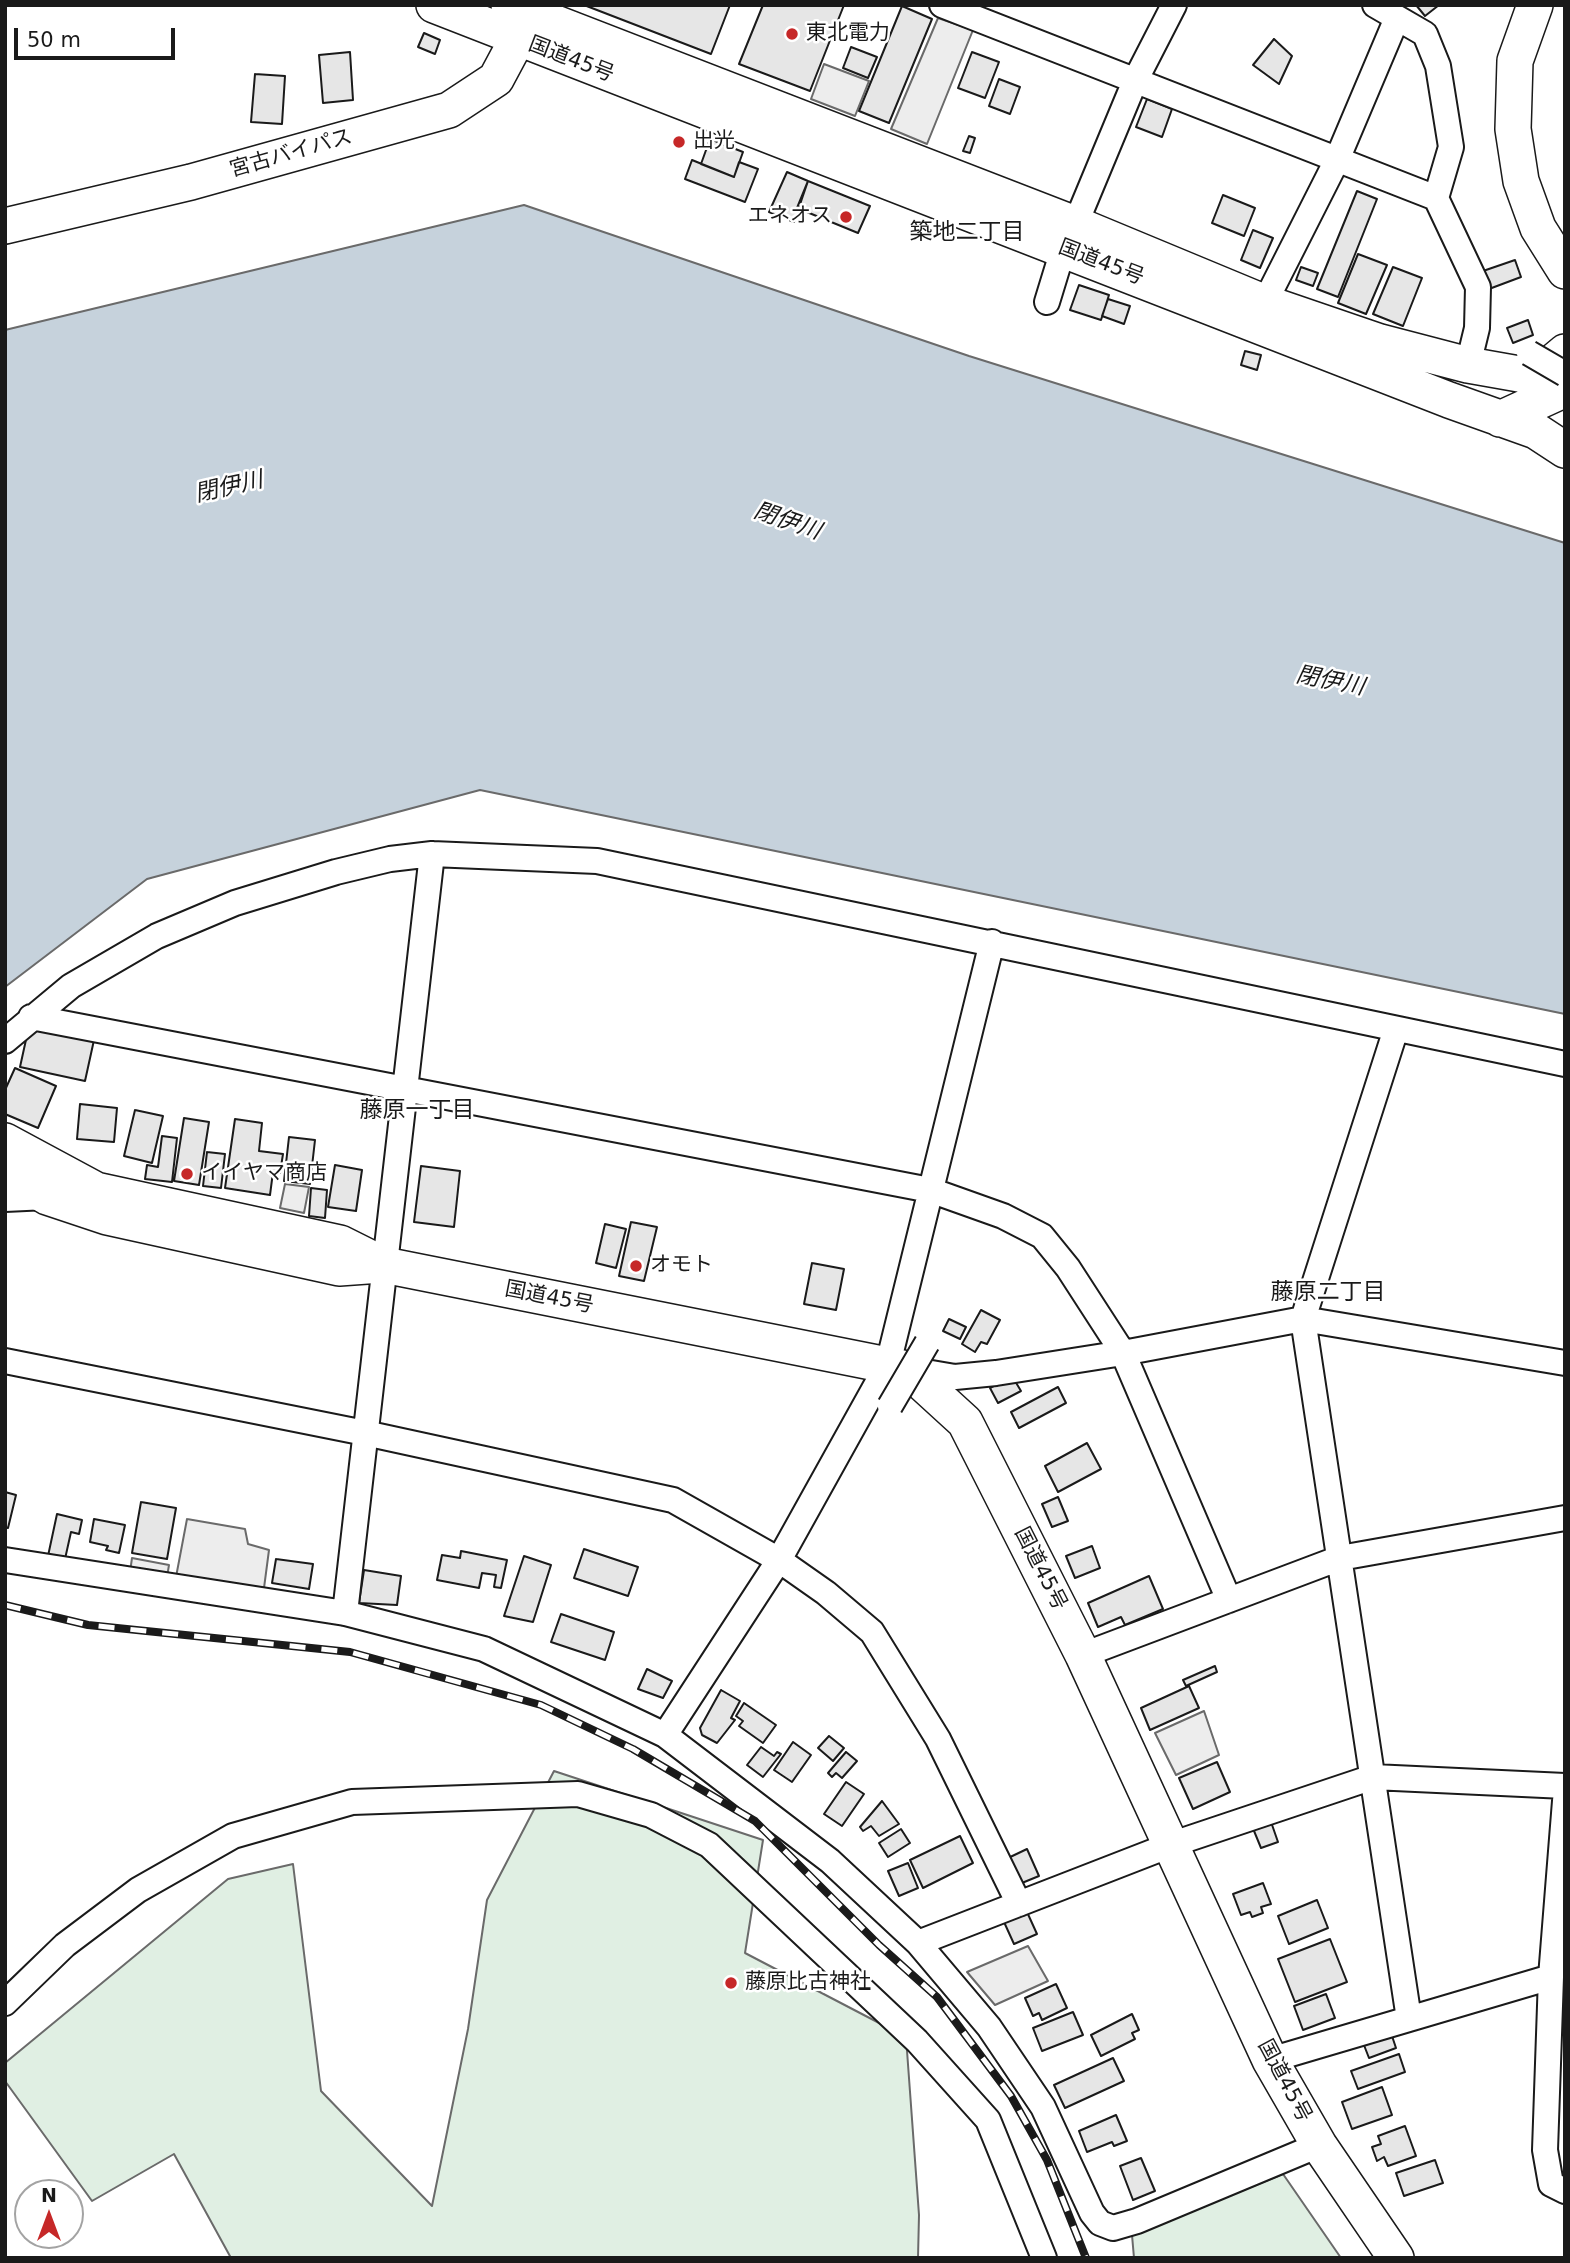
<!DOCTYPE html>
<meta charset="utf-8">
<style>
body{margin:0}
#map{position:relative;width:1570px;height:2263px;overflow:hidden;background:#fff;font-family:"DejaVu Sans",sans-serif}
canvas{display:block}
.frame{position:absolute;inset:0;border:7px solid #1a1a1a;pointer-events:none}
.north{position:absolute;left:14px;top:2179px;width:70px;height:70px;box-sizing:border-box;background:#fff;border:2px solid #a3a3a3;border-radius:50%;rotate:0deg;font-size:19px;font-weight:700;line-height:28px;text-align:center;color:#1a1a1a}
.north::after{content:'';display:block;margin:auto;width:24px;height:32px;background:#c62828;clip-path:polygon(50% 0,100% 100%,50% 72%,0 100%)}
.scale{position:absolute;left:14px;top:28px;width:161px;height:32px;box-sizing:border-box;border:4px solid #1a1a1a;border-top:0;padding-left:9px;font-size:21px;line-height:24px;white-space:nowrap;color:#1a1a1a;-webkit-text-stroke:5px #fff;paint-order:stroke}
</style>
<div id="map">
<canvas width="1570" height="2263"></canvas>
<div class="frame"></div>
<div class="north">N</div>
<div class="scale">50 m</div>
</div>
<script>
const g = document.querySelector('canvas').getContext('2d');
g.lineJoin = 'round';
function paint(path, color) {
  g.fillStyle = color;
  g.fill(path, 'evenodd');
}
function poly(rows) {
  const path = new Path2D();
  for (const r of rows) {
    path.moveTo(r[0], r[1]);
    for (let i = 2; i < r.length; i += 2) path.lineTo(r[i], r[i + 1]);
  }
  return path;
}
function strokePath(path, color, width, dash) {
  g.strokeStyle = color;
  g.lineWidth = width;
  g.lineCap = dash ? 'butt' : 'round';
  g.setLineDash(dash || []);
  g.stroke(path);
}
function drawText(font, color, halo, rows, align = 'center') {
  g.font = font + ' "DejaVu Sans","Noto Sans JP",sans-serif';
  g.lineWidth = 5;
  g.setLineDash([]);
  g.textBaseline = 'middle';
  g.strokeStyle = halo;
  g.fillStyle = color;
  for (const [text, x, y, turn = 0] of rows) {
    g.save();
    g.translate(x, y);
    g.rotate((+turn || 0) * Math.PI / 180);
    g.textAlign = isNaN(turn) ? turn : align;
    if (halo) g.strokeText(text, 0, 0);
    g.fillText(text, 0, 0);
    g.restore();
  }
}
const green = poly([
 [554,1771,763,1840,745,1953,906,2037,919,2215,918,2258,231,2258,174,2154,92,2201,5,2081,5,2063,228,1879,293,1864,321,2091,432,2206,468,2029,487,1900,554,1771],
 [1283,2174,1341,2258,1134,2258,1132,2235,1283,2174]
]);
paint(green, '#e0efe3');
strokePath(green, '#6a6a6a', 2);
const parking = poly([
 [938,18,973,30,927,144,891,129,938,18],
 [824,64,869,81,855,116,811,99,824,64],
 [285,1184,309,1187,304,1213,280,1208,285,1184],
 [187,1519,245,1529,248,1544,269,1550,264,1588,176,1577,187,1519],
 [132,1558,169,1565,167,1577,130,1572,132,1558],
 [1204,1711,1219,1755,1176,1775,1155,1733,1204,1711],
 [1028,1946,1048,1981,995,2005,967,1972,1028,1946]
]);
paint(parking, '#ededed');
strokePath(parking, '#6a6a6a', 2);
const water = poly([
 [524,205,969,356,1565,543,1565,1014,480,790,147,879,5,987,5,330,524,205]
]);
paint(water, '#c6d2dc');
strokePath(water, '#6a6a6a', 2);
const building = poly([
 [584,5,730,5,711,54,584,5],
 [763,5,844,5,810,91,739,64,763,5],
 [1416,5,1439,5,1425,16,1416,5],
 [902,6,932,19,889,123,859,111,902,6],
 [424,33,440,40,435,54,418,47,424,33],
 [1274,39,1292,56,1279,84,1253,65,1274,39],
 [851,47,877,57,868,78,843,68,851,47],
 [350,52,353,100,323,103,319,55,350,52],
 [972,52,999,62,985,98,958,88,972,52],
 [255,74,285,76,282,124,251,122,255,74],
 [999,79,1020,87,1010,114,989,106,999,79],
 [1147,99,1172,109,1162,137,1136,127,1147,99],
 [969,136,975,138,970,153,963,151,969,136],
 [710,139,743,152,734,177,701,164,710,139],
 [692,160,734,177,739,162,758,169,745,202,685,179,692,160],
 [787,172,808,181,794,222,769,212,787,172],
 [808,181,870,206,858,233,797,208,808,181],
 [1357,191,1377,199,1338,297,1317,289,1357,191],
 [1223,195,1255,208,1244,236,1212,223,1223,195],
 [1253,230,1273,238,1260,268,1241,260,1253,230],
 [1358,254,1387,265,1366,314,1338,303,1358,254],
 [1515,260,1521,277,1489,289,1483,271,1515,260],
 [1301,267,1318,273,1313,286,1296,280,1301,267],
 [1393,267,1422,278,1403,326,1373,314,1393,267],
 [1079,285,1109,295,1101,320,1070,310,1079,285],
 [1108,299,1130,306,1124,324,1102,316,1108,299],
 [1528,320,1533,335,1513,343,1507,328,1528,320],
 [1245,351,1261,355,1257,370,1241,365,1245,351],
 [29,1026,94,1040,85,1081,20,1067,29,1026],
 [15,1068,56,1086,38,1128,5,1114,5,1090,15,1068],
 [80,1104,117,1108,114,1142,77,1139,80,1104],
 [135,1110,163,1116,152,1163,124,1156,135,1110],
 [184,1118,209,1122,199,1185,174,1181,184,1118],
 [235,1119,262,1123,259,1151,283,1154,280,1173,273,1172,270,1195,225,1188,235,1119],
 [162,1136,177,1138,172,1182,145,1179,147,1165,158,1167,162,1136],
 [289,1137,315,1140,310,1184,284,1181,289,1137],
 [207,1152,225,1154,221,1188,203,1186,207,1152],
 [335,1165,362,1170,356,1211,328,1207,335,1165],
 [421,1166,460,1171,454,1227,414,1222,421,1166],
 [311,1188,327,1190,325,1218,309,1216,311,1188],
 [631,1222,657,1227,644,1281,619,1276,631,1222],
 [605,1224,626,1229,616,1268,596,1263,605,1224],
 [812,1263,844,1269,836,1310,804,1304,812,1263],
 [981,1310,1000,1320,987,1344,981,1342,975,1352,962,1344,981,1310],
 [949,1319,966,1327,960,1339,943,1331,949,1319],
 [1012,1376,1021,1391,998,1403,990,1388,1012,1376],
 [1058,1387,1066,1403,1019,1428,1011,1412,1058,1387],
 [1087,1443,1101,1469,1058,1492,1045,1466,1087,1443],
 [5,1492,16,1495,8,1528,5,1527,5,1492],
 [1058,1497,1068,1521,1052,1527,1042,1504,1058,1497],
 [141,1502,176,1508,167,1559,132,1553,141,1502],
 [57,1514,82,1520,79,1534,71,1532,65,1559,48,1556,57,1514],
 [94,1519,125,1525,119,1553,106,1550,108,1546,90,1542,94,1519],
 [1092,1546,1100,1568,1075,1578,1066,1556,1092,1546],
 [584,1549,638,1567,628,1596,574,1578,584,1549],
 [461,1551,507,1560,501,1588,494,1587,496,1575,482,1573,479,1588,437,1580,442,1555,460,1558,461,1551],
 [524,1556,551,1565,533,1622,504,1616,524,1556],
 [276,1559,313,1564,309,1589,272,1583,276,1559],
 [364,1570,401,1576,397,1605,359,1603,364,1570],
 [1149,1576,1163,1609,1125,1625,1121,1617,1098,1627,1088,1603,1149,1576],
 [561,1614,614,1632,605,1660,551,1642,561,1614],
 [1215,1666,1217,1672,1186,1686,1183,1680,1215,1666],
 [647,1669,672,1681,663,1698,638,1689,647,1669],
 [1189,1686,1199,1708,1150,1730,1141,1708,1189,1686],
 [721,1690,740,1701,731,1718,735,1720,717,1743,702,1735,700,1728,721,1690],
 [744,1703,776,1725,763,1743,739,1726,743,1721,736,1716,744,1703],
 [829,1736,844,1748,833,1761,818,1748,829,1736],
 [793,1742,811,1755,792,1782,774,1770,793,1742],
 [761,1747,774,1756,777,1752,781,1754,763,1777,747,1765,761,1747],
 [846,1752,857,1761,842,1778,836,1773,832,1777,828,1773,846,1752],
 [1217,1762,1230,1792,1193,1809,1179,1778,1217,1762],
 [846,1782,864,1794,842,1826,824,1814,846,1782],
 [882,1801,899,1824,879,1836,871,1826,863,1831,860,1827,882,1801],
 [1270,1819,1278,1842,1261,1848,1252,1826,1270,1819],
 [901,1829,910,1843,888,1857,879,1843,901,1829],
 [960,1836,973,1863,923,1888,910,1860,960,1836],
 [1027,1849,1039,1876,1017,1885,1006,1859,1027,1849],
 [908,1863,918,1888,899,1896,888,1871,908,1863],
 [1263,1883,1271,1904,1261,1907,1263,1913,1252,1917,1250,1912,1241,1915,1233,1894,1263,1883],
 [1317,1900,1328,1928,1289,1944,1278,1916,1317,1900],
 [1027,1912,1037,1934,1014,1944,1004,1922,1027,1912],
 [1330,1939,1347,1982,1295,2002,1278,1959,1330,1939],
 [1056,1984,1067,2008,1042,2020,1039,2013,1033,2016,1025,1998,1056,1984],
 [1326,1994,1335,2018,1303,2030,1294,2006,1326,1994],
 [1073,2012,1083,2035,1042,2051,1033,2028,1073,2012],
 [1132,2014,1139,2030,1132,2033,1135,2039,1101,2056,1091,2035,1132,2014],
 [1390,2030,1396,2048,1369,2058,1362,2040,1390,2030],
 [1399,2054,1405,2072,1358,2089,1351,2071,1399,2054],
 [1113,2058,1124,2081,1065,2108,1054,2085,1113,2058],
 [1382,2087,1392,2115,1352,2129,1342,2102,1382,2087],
 [1116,2115,1127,2141,1114,2146,1112,2142,1087,2152,1079,2131,1116,2115],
 [1405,2126,1416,2156,1388,2166,1384,2157,1377,2161,1372,2147,1381,2144,1378,2136,1405,2126],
 [1141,2158,1155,2191,1133,2200,1120,2166,1141,2158],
 [1435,2160,1443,2183,1404,2196,1396,2173,1435,2160]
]);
paint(building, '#e6e6e6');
strokePath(building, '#1a1a1a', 2);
const minor = poly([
 [942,5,1436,198,1451,147,1438,66,1425,34,1375,5],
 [1436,198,1478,287,1477,328,1468,365],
 [1047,302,1058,266,1135,81,1174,5],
 [1258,316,1336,162,1397,18],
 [31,1017,930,1190,1003,1216,1042,1236,1068,1268,1123,1353,1229,1600],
 [1396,1029,1303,1319,1409,2019],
 [5,1041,71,986,157,936,235,903,336,872,390,859,432,854,597,861,1565,1064],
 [5,1199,47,1197],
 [5,1361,365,1433,673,1500,779,1560,826,1593,872,1632,938,1739,1019,1904],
 [908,1369,955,1377,996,1373,1123,1353,1303,1319,1565,1363],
 [5,1560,345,1613,484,1649,665,1735,779,1560,888,1364,992,942],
 [345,1613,432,854],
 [1083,1655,1340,1558,1565,1518],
 [665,1735,830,1861,918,1943,989,2027,1043,2107,1092,2213,1100,2223,1113,2228,1137,2221,1319,2145],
 [1565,1801,1551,1977,1545,2150,1551,2184,1565,2191],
 [918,1943,1173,1844,1373,1777,1565,1786],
 [5,2003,65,1945,138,1890,233,1836,352,1802,578,1794,651,1815,709,1845,917,2041,988,2120,1044,2258],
 [1270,2060,1551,1977]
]);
const highway = poly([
 [434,5,1449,400,1536,431,1565,450],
 [509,5,1075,224,1263,302,1380,342,1468,365,1519,374,1547,367,1565,352],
 [1535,5,1515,61,1513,129,1521,181,1538,228,1565,271],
 [5,226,191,182,449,110,496,79,527,21],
 [1500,419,1559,392,1565,382],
 [5,1141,96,1190,340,1243,384,1265,907,1369,965,1422,1083,1655,1270,2060,1319,2145,1396,2258],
 [5,1172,47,1197,107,1217,339,1268,381,1265]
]);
strokePath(minor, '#1a1a1a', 28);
strokePath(highway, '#1a1a1a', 38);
strokePath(minor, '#fff', 24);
strokePath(highway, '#fff', 35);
const rail = poly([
 [5,1605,88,1625,350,1652,541,1705,633,1749,755,1821,879,1945,937,1997,1011,2096,1047,2160,1086,2258]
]);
strokePath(rail, '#1a1a1a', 8);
strokePath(rail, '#fff', 5, [16]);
const minorBridge = poly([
 [1529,353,1565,374],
 [890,1406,927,1343]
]);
strokePath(minorBridge, '#1a1a1a', 28, []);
strokePath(minorBridge, '#fff', 24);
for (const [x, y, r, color] of [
 [792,34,7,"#c62828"],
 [679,142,7,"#c62828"],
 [846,217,7,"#c62828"],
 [187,1174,7,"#c62828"],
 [636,1266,7,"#c62828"],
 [731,1983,7,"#c62828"]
]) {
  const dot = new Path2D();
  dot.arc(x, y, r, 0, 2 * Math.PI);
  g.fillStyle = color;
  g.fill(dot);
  strokePath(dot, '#fff', 2.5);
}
drawText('21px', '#1a1a1a', '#fff', [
 ["東北電力",806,34],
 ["出光",693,142],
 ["エネオス",832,217,"right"],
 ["イイヤマ商店",201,1174],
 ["オモト",650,1266],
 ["藤原比古神社",745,1983]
], 'left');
drawText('21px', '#1a1a1a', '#fff', [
 ["国道45号",571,60,21],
 ["宮古バイパス",291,154,-16],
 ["国道45号",1101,263,21],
 ["国道45号",549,1298,11],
 ["国道45号",1040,1569,63],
 ["国道45号",1284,2081,62]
]);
drawText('23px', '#1a1a1a', '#fff', [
 ["築地二丁目",967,233],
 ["藤原一丁目",417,1111],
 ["藤原二丁目",1328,1293]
]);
drawText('italic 23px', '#1a1a1a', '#fff', [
 ["閉伊川",229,488,-13],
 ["閉伊川",787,522,19],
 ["閉伊川",1330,682,11]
]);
</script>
